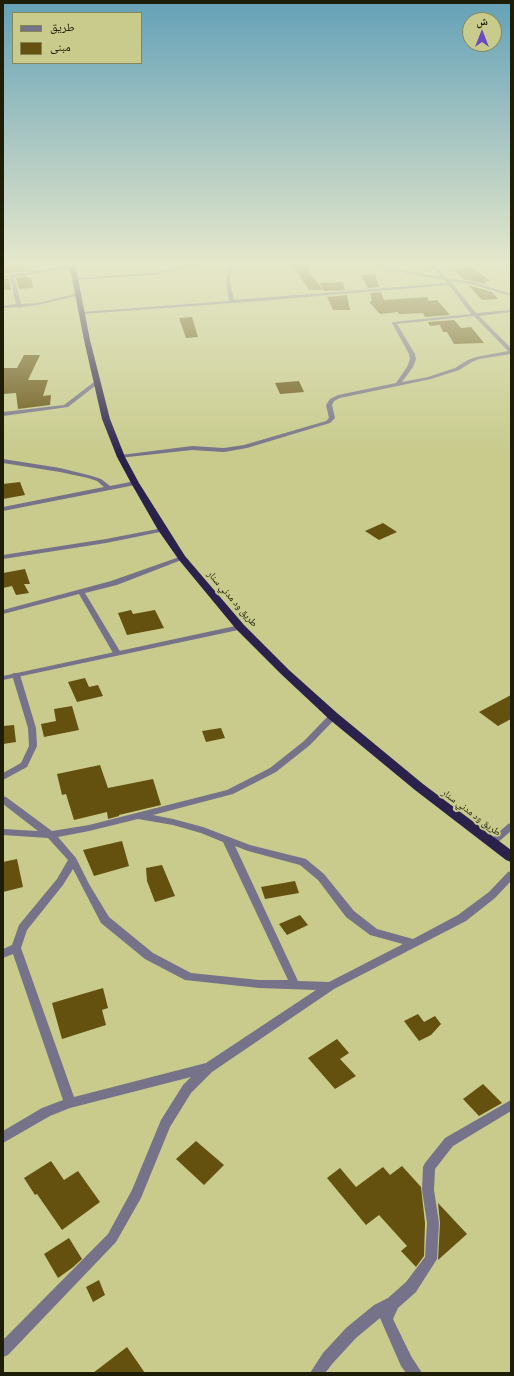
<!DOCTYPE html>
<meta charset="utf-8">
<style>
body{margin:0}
#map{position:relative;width:514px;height:1376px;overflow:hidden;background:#c8cb8c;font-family:"Titillium Web","Noto Naskh Arabic",sans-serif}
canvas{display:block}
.frame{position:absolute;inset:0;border:4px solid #1d1e05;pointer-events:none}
.legend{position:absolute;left:12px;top:12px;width:130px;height:52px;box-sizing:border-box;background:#c8cb8c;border:1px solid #848656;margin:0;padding:5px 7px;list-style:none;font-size:12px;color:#1d1e05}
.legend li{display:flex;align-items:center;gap:8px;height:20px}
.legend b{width:20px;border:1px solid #848656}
.north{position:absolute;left:462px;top:12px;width:40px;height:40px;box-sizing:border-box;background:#c8cb8c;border:1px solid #848656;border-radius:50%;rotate:0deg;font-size:11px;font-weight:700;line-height:16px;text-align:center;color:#1d1e05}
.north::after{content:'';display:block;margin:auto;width:14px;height:18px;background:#6a4ac3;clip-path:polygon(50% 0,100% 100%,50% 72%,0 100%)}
</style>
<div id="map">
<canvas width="514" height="1376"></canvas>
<div class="frame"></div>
<ul class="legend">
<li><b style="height:5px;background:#757289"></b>طريق</li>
<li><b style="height:11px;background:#64500f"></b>مبنى</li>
</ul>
<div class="north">ش</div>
</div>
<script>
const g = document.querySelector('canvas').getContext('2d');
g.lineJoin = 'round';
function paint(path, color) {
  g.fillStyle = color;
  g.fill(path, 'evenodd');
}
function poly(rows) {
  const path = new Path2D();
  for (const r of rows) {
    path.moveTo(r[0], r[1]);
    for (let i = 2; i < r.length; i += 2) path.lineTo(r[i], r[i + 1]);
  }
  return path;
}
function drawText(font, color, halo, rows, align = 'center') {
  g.font = font + ' "Titillium Web","Noto Naskh Arabic",sans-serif';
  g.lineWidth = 4;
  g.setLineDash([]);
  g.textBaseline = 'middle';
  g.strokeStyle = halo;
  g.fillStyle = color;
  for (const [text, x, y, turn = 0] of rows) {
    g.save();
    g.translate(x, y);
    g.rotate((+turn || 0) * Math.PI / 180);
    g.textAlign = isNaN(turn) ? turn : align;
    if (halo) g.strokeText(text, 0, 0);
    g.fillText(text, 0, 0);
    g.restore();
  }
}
paint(poly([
 [3,263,23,263,25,271,3,274],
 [291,263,304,263,306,266,309,266,309,271,323,290,309,290],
 [472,267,490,281,484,282,486,284,463,279,454,269],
 [375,274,379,287,368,288,361,275],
 [27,276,27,278,31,278,33,288,19,289,16,278],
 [3,279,9,279,11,290,3,290],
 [343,282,345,290,324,291,320,283],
 [468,285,492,292,498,299,482,300],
 [381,292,384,300,427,297,429,301,437,300,450,315,425,317,423,313,399,314,398,312,380,314,369,302,372,301,370,293],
 [347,295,350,310,333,310,327,297],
 [192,317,198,337,186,338,179,318],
 [454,320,461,328,471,327,484,343,454,344,447,332,443,332,440,325,430,326,428,322],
 [24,355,40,355,28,380,48,380,43,396,51,395,50,405,18,409,16,393,3,394,3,368,17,368],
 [299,381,304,392,280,394,275,383],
 [20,482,25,495,3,499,3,484],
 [383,523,397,532,379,540,365,531],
 [25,569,30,584,24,584,29,593,16,595,12,586,3,588,3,573],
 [131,610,133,614,155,610,164,628,127,635,118,613],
 [85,678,89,687,98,685,103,696,77,702,68,682],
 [511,695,511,719,498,726,479,712],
 [72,706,79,730,44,737,41,724,56,721,54,709],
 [14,725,16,742,3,744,3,726],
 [221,728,225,738,206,742,202,731],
 [100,765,108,788,153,779,161,805,119,815,119,816,108,819,107,812,74,820,66,794,62,795,57,774],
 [122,841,129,866,94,876,83,850],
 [17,859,23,887,3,892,3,862],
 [162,865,175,896,155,902,147,881,146,868],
 [295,881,299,893,265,899,261,887],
 [300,915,308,925,287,935,279,924],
 [103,988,108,1008,102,1010,106,1025,62,1039,52,1003],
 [418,1014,424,1022,435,1016,441,1024,431,1035,419,1041,404,1021],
 [337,1039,349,1053,340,1059,356,1076,335,1089,308,1058],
 [483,1084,502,1103,479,1116,463,1099],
 [196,1141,224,1165,204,1185,176,1159],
 [51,1161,64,1180,78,1171,100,1202,62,1230,37,1194,35,1195,24,1178],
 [402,1166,421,1187,425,1223,424,1256,416,1267,401,1251,407,1246,379,1215,366,1225,327,1178,340,1168,356,1187,383,1167,390,1175],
 [438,1203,467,1234,438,1260,440,1223],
 [69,1238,82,1259,72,1268,58,1278,44,1254],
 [99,1280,105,1295,93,1302,86,1287],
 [127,1347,145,1373,93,1373]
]), '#64500f');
paint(poly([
 [196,263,203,263,154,275,75,280,73,279,75,278,154,273,196,263],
 [229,263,233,263,230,281,234,300,447,283,444,280,405,273,371,263,377,263,405,271,441,277,428,263,432,263,447,278,474,282,511,294,511,296,471,284,450,281,476,313,511,310,511,312,479,316,511,348,511,354,479,359,472,362,459,370,431,379,340,398,334,401,332,405,335,418,330,423,247,448,224,452,192,450,119,458,119,456,121,455,192,446,224,448,244,445,326,421,329,418,326,405,330,399,338,395,396,383,407,367,410,359,409,354,392,323,392,322,471,314,449,285,260,301,82,314,80,313,82,312,229,301,226,281,229,263],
 [474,316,508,351,476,357,468,360,455,368,428,377,402,382,413,367,416,359,415,354,397,324,474,316],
 [73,265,75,266,75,267,14,277,21,304,38,303,78,293,80,293,80,295,38,305,21,307,19,308,17,307,3,308,3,306,16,304,10,277,3,278,3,276,73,265],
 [94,382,99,383,68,407,3,416,3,412,64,405,94,382],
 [3,459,60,468,92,476,101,479,110,486,135,481,138,483,135,485,3,511,3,507,104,487,97,481,88,478,60,472,3,463,3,459],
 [163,528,166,530,165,531,106,543,3,559,3,555,106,539,163,528],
 [182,556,185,558,184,559,117,585,85,593,121,653,120,655,117,655,113,653,79,594,3,614,3,610,111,581,182,556],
 [13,673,16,673,20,675,36,728,37,746,27,767,3,780,3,773,21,763,29,746,28,728,12,675,13,673],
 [333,713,337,716,336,718,310,745,276,772,233,794,153,815,173,819,203,827,250,845,306,859,324,874,354,911,377,929,413,939,458,915,489,892,508,872,511,871,511,881,495,898,466,921,334,989,212,1072,191,1093,170,1127,141,1198,116,1242,8,1355,3,1357,3,1340,108,1234,132,1190,161,1120,183,1085,191,1077,70,1108,50,1116,3,1143,3,1131,42,1108,63,1100,13,954,3,958,3,949,12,945,19,925,57,879,68,860,48,838,3,835,3,829,38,831,3,804,3,796,6,797,52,831,89,825,227,790,270,768,304,741,330,714,333,713],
 [138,819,173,825,201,833,223,842,288,980,259,980,191,973,153,953,109,917,89,884,76,858,58,837,89,831,138,819],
 [235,846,248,851,300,865,318,880,346,917,370,935,403,944,329,982,298,981,235,846],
 [73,869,101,923,145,959,185,980,259,988,316,990,206,1063,74,1097,21,948,27,930,63,885,73,869],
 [511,823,511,831,495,845,492,846,489,845,487,843,489,841,508,824,511,823],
 [511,1100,511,1111,453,1146,435,1169,434,1190,439,1223,437,1259,416,1292,398,1308,393,1319,411,1356,422,1373,406,1373,401,1366,380,1318,356,1338,333,1363,325,1373,310,1373,323,1353,346,1328,374,1305,388,1298,406,1282,425,1257,427,1223,422,1190,423,1167,425,1163,445,1138,511,1100]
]), '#757289');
paint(poly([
 [240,625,243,625,244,627,243,629,3,680,3,676,240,625]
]), '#757289');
paint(poly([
 [69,263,75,263,90,340,110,419,125,457,139,483,185,556,244,625,289,670,337,713,423,784,511,850,511,862,506,860,415,790,329,719,281,674,236,629,179,560,158,530,131,483,117,457,102,419,84,340,69,263]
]), '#2b224c');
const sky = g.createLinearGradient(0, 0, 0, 455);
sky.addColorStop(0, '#64a1b8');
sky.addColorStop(0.58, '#e6e8cb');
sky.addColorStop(1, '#e6e8cb00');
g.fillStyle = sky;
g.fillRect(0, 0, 514, 455);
drawText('10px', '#1d1e05', '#c8cb8c', [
 ["طريق ود مدني سنار",232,599,49],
 ["طريق ود مدني سنار",471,813,37]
]);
</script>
